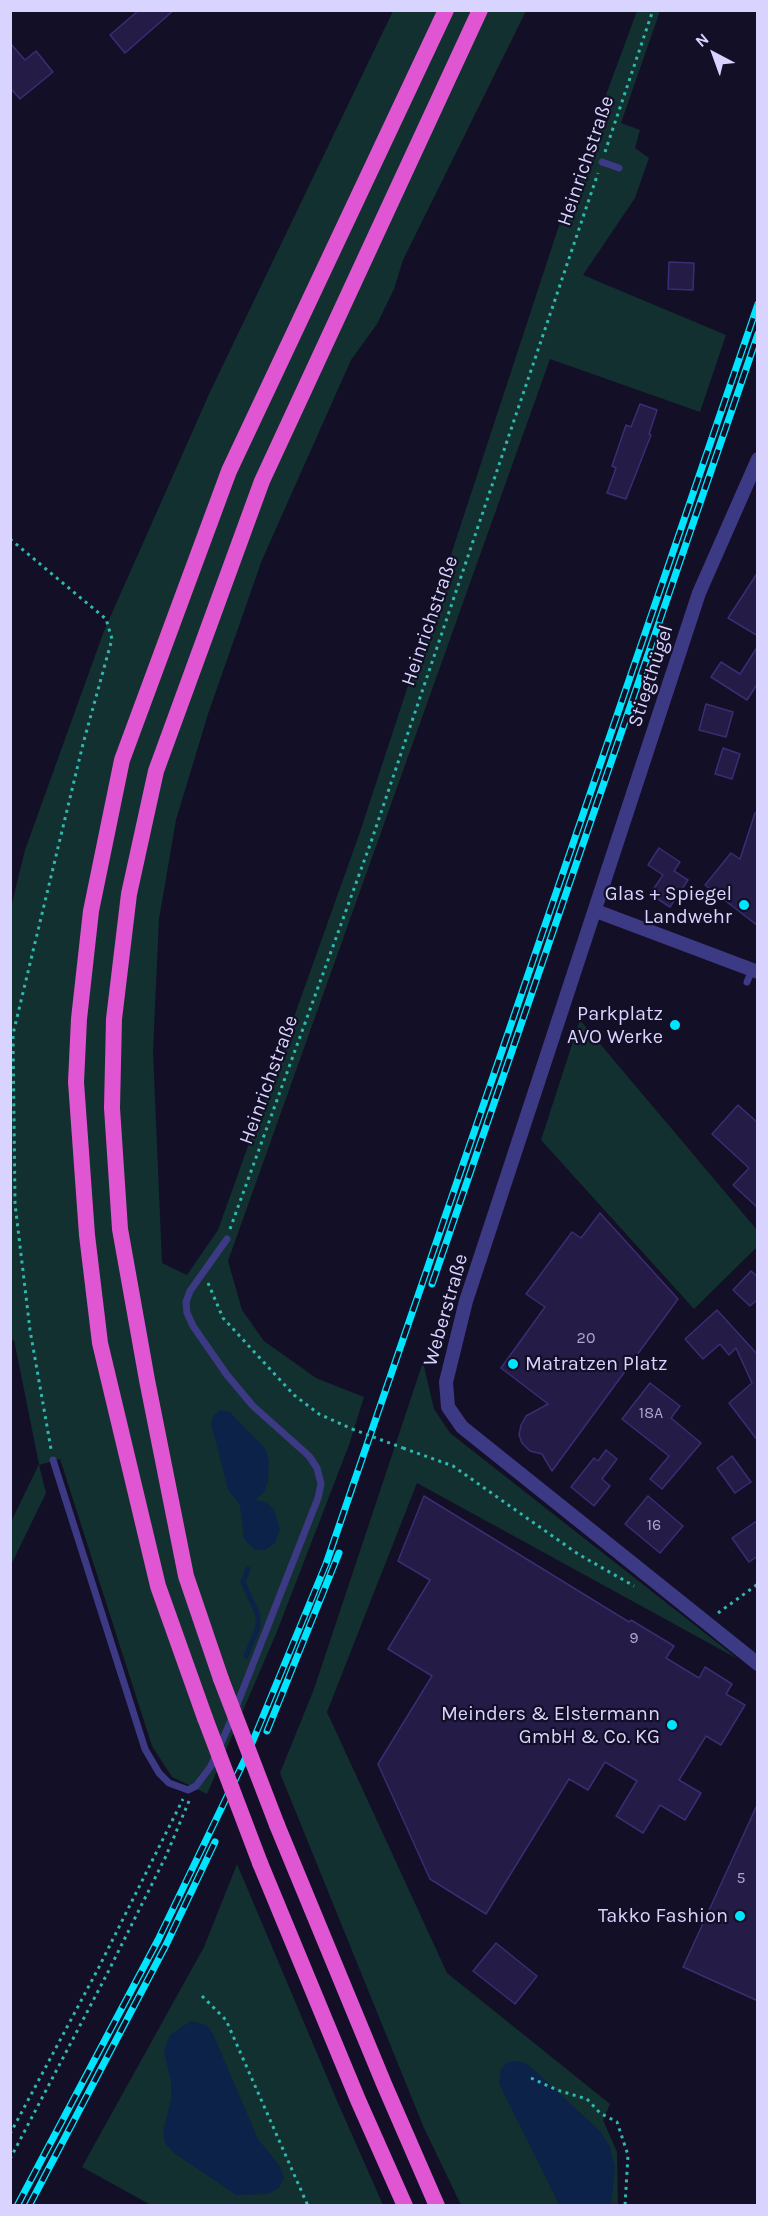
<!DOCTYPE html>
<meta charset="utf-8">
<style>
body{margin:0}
#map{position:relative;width:768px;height:2216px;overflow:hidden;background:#130f26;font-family:Karla,sans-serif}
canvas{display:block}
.frame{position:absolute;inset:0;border:12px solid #d9d4ff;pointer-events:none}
.north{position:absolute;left:684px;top:24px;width:60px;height:60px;-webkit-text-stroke:4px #130f26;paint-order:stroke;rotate:319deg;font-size:16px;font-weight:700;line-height:24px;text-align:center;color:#d9d4ff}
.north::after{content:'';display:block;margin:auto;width:21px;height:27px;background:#d9d4ff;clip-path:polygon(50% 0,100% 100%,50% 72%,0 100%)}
</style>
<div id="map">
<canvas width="768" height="2216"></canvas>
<div class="frame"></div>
<div class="north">N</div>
</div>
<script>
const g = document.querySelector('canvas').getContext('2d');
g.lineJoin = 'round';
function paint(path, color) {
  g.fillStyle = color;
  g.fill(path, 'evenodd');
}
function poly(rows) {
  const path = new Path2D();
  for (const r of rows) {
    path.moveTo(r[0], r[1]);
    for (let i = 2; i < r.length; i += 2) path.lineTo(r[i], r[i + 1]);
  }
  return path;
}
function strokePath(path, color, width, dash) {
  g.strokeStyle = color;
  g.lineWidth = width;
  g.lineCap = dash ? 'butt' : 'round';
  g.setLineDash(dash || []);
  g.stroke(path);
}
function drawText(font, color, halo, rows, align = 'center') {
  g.font = font + ' Karla,sans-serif';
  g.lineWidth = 4.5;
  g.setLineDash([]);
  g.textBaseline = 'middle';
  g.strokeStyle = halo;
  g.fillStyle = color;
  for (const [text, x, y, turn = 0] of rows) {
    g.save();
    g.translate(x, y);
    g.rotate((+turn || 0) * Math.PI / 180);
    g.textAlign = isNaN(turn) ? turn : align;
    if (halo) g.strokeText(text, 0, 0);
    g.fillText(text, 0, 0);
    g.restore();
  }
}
paint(poly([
 [393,11,526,11,403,260,394,289,377,324,351,360,262,560,208,714,176,820,159,919,153,1051,162,1263,187,1275,218,1230,360,832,570,192,637,11,660,11,621,123,640,130,635,148,649,158,635,198,583,275,726,335,700,412,550,359,228,1261,242,1310,264,1341,316,1378,364,1397,349,1445,276,1634,207,1794,172,1777,152,1746,60,1459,39,1465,46,1493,11,1565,10,1524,39,1464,14,1340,11,1341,11,907,25,850,104,631,210,392],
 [580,1020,757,1230,757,1247,694,1309,541,1140],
 [423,1362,434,1409,450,1433,738,1659,417,1483,327,1712,447,1973,610,2104,603,2120,617,2152,618,2205,461,2205,424,2128,280,1773,314,1689],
 [237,1864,338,2103,383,2205,151,2205,82,2167,204,1947]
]), '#12302f');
paint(poly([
 [220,1410,230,1412,265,1448,269,1460,268,1481,264,1492,256,1500,266,1502,274,1510,280,1529,275,1543,265,1550,254,1549,244,1539,240,1505,228,1490,211,1423,214,1415],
 [191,2021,207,2025,213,2034,258,2139,280,2166,284,2178,279,2188,268,2194,236,2195,174,2153,165,2143,163,2133,171,2098,171,2082,164,2051,170,2035],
 [520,2061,531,2067,600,2131,610,2147,615,2168,611,2205,559,2205,499,2083,501,2069,508,2062]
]), '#0c2248');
strokePath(poly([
 [246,1656,258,1627,258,1615,243,1582,248,1569]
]), '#0c2248', 5);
const building = poly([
 [139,10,174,10,125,53,110,35,139,10],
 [10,43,25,60,36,51,53,72,20,99,10,88,10,43],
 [669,262,694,263,693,290,668,289,669,262],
 [640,404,657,410,649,434,651,435,626,499,607,493,616,468,612,466,626,425,631,427,640,404],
 [758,572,758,636,728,618,758,572],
 [758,646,758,683,747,700,711,677,721,662,740,674,758,646],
 [706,704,733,712,726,737,699,730,706,704],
 [723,748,740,754,732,779,715,774,723,748],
 [755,813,758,813,758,926,705,885,731,853,740,859,755,813],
 [659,848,680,862,674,871,688,880,670,907,650,894,663,875,648,865,659,848],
 [738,1105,758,1123,758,1208,733,1185,749,1168,712,1134,738,1105],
 [600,1213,678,1299,552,1471,542,1454,530,1451,522,1443,519,1435,521,1425,526,1416,548,1404,501,1368,545,1307,526,1294,572,1232,581,1238,600,1213],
 [751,1271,758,1277,758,1299,750,1306,733,1290,751,1271],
 [717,1310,758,1355,758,1441,729,1403,752,1383,736,1348,729,1355,720,1344,703,1359,685,1339,717,1310],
 [650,1383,680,1406,671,1418,701,1443,662,1489,650,1479,669,1456,622,1419,650,1383],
 [606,1450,617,1459,602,1479,610,1486,594,1506,571,1487,594,1458,598,1461,606,1450],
 [732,1456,751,1482,735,1493,717,1468,732,1456],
 [424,1496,629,1622,631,1620,674,1646,666,1658,699,1678,705,1667,732,1684,726,1694,745,1705,721,1745,706,1736,679,1780,701,1793,685,1820,660,1805,643,1833,616,1816,637,1781,605,1762,588,1790,569,1779,486,1914,430,1879,378,1764,432,1676,388,1649,430,1580,398,1561,424,1496],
 [648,1496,683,1526,660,1553,625,1524,648,1496],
 [758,1520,758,1556,749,1562,732,1538,758,1520],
 [758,1803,758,2001,683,1967,758,1803],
 [496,1943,537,1976,515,2004,473,1971,496,1943]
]);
paint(building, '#241b47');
strokePath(building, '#3b2d73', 1.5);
strokePath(poly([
 [605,152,653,10],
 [10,539,106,619,112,639,83,744,13,1034,15,1204,30,1330,51,1449],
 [230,1229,371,842,598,173],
 [208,1283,223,1318,294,1395,319,1414,352,1429],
 [403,1448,453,1466,578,1554,634,1586],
 [718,1613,758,1584],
 [202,1996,226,2020,308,2206],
 [531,2078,557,2090,587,2099,600,2113,617,2122,628,2155,625,2206],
 [10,2134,98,1969,183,1799],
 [10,2159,107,1974,166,1856,189,1801]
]), '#2fb8b0', 3, [3, 4.5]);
strokePath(poly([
 [602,162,619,168],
 [747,982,752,970],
 [53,1460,145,1749,159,1773,169,1783,188,1790,196,1786,211,1766,229,1725,318,1498,321,1484,317,1468,309,1456,253,1406,227,1375,193,1326,187,1313,186,1302,190,1291,227,1239]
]), '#3d3a85', 7);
strokePath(poly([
 [758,459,699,593,466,1301,446,1382,448,1407,462,1427,758,1664],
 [596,911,758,972]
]), '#3d3a85', 14);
strokePath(poly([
 [221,1679,186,1576,147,1380,120,1229,112,1108,114,1019,129,894,156,771,262,481,480,10],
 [205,1718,158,1586,100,1343,87,1235,76,1082,79,1019,91,911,122,760,229,471,446,10],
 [277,1825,384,2084,437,2206],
 [260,1863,358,2100,405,2206]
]), '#e055d1', 16);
const rail = poly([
 [432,1284,758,334],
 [267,1731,339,1553],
 [17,2206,158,1940,247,1755,326,1564,758,304],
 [29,2206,166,1945,215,1842]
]);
strokePath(rail, '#00e5ff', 7);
strokePath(rail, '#130f26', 4.5, [14]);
strokePath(poly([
 [352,1429,403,1448]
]), '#2fb8b0', 3, [3, 4.5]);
strokePath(poly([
 [221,1679,277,1825],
 [205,1718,260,1863]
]), '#e055d1', 16);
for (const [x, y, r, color] of [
 [744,905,6,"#00e5ff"],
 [675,1025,6,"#00e5ff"],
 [513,1364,6,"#00e5ff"],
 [672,1725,6,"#00e5ff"],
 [740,1916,6,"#00e5ff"]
]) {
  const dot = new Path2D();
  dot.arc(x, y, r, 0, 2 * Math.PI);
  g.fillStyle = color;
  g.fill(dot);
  strokePath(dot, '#130f26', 2);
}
drawText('16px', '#aca6d1', null, [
 ["20",586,1338],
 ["18A",651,1413],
 ["16",654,1525],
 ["9",634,1638],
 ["5",741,1878]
]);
drawText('20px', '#d9d4ff', '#130f26', [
 ["Heinrichstraße",586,161,-71],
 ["Heinrichstraße",430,621,-71],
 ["Stiegthügel",651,676,-72],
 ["Heinrichstraße",269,1080,-70],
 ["Weberstraße",446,1310,-74]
]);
drawText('20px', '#d9d4ff', '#130f26', [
 ["Glas + Spiegel",732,894],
 ["Landwehr",732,917],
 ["Parkplatz",663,1014],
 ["AVO Werke",663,1037],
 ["Matratzen Platz",525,1364,"left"],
 ["Meinders & Elstermann",660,1714],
 ["GmbH & Co. KG",660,1737],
 ["Takko Fashion",728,1916]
], 'right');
</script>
